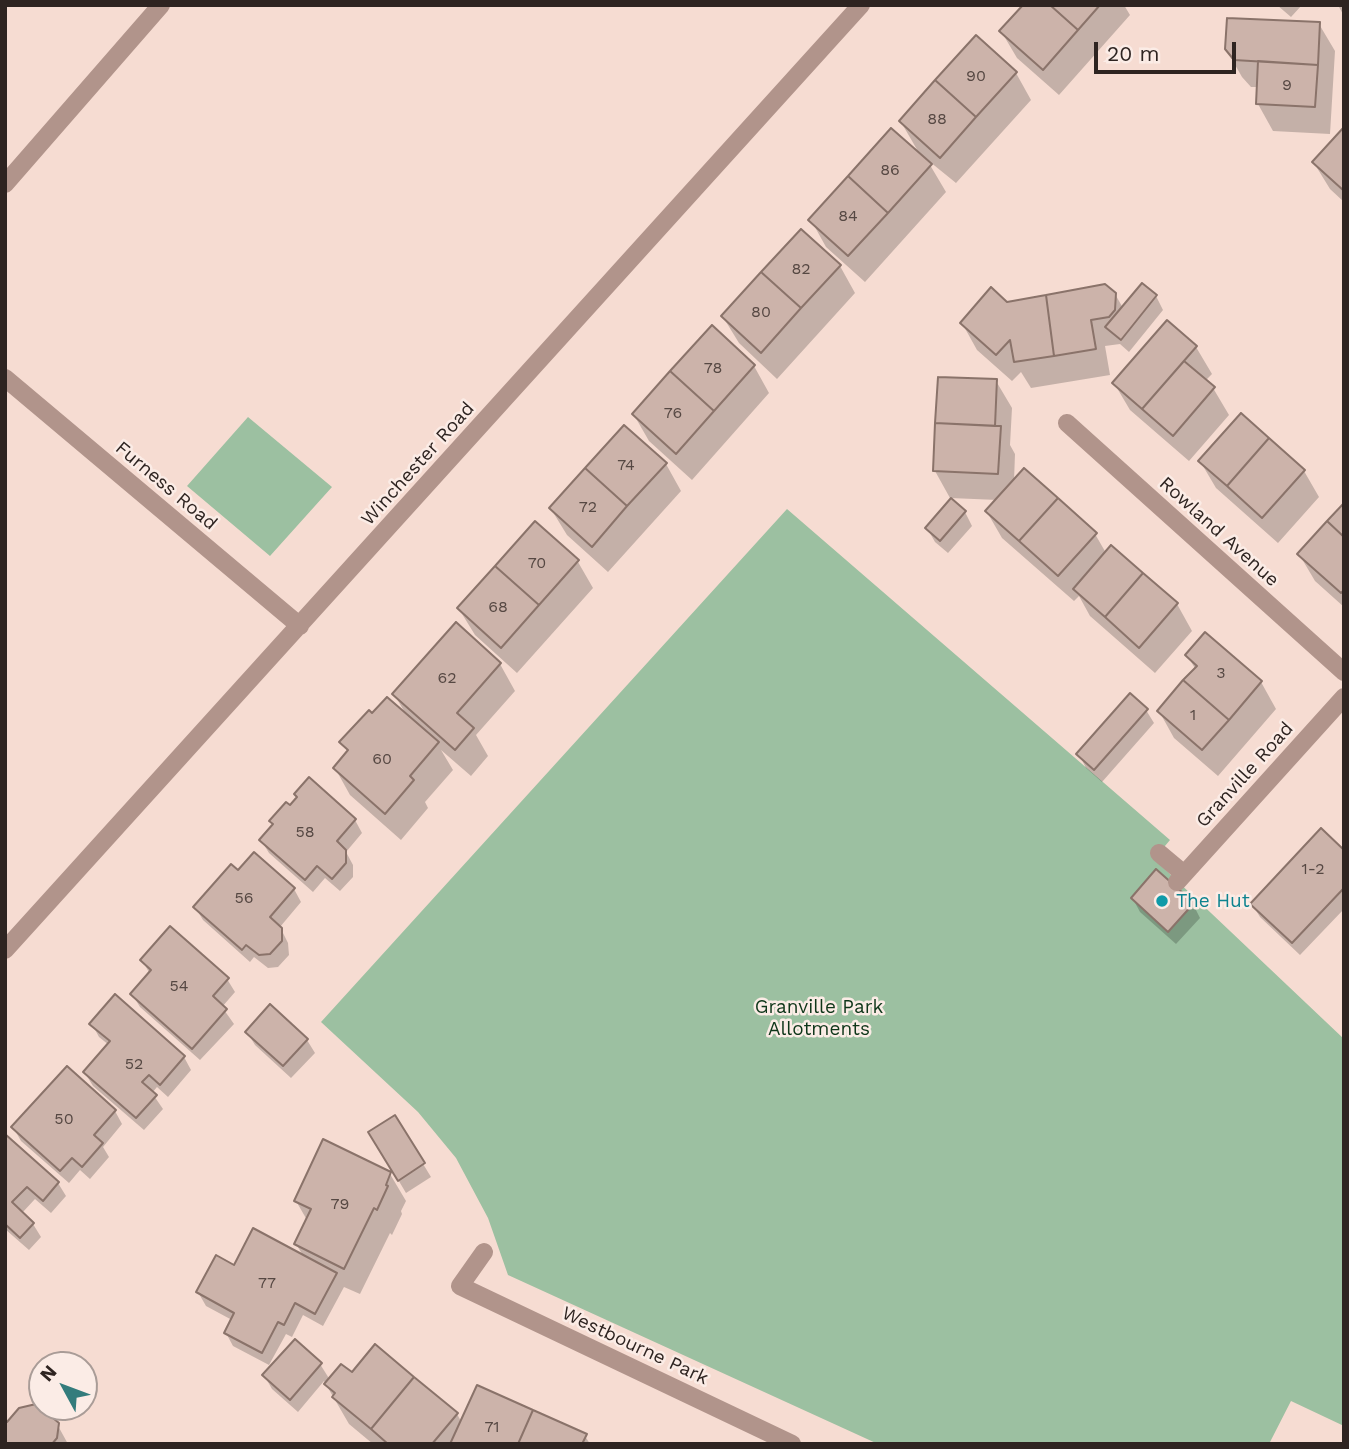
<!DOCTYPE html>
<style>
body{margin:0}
#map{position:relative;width:1349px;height:1449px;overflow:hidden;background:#f6dcd2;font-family:"Work Sans",sans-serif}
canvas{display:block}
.frame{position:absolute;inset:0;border:7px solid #2e2421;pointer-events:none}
.north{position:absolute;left:28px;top:1351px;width:70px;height:70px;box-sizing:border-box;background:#fbece6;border:2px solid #a99c97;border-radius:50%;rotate:311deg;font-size:19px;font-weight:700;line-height:28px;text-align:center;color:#2e2421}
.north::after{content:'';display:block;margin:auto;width:24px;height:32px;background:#337c7c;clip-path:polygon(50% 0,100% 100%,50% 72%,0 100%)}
.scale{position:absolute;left:1094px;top:42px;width:142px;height:32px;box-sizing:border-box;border:4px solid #2e2421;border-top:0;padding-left:9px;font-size:21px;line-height:24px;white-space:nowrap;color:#2e2421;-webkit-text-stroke:5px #fbece6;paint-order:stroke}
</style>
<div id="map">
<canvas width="1349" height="1449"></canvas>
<div class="frame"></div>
<div class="north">N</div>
<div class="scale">20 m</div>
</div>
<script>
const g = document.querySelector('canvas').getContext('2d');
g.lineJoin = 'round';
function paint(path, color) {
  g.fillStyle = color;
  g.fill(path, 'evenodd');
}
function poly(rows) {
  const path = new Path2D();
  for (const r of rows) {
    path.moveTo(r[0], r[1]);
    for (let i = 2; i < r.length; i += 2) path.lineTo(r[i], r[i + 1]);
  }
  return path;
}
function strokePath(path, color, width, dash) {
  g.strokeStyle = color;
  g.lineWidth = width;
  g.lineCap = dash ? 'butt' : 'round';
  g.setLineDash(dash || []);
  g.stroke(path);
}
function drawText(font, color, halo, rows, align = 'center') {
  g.font = font + ' "Work Sans",sans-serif';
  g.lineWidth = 5;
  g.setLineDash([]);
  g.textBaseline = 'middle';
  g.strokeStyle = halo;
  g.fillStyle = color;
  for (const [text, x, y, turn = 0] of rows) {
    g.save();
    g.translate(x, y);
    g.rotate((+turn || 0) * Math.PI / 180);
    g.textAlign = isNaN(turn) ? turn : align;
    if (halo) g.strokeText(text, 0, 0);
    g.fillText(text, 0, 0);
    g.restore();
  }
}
paint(poly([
 [248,417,332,487,270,556,187,486],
 [787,509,1170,840,1154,859,1344,1039,1344,1426,1291,1401,1269,1444,878,1444,508,1275,488,1218,456,1158,418,1112,321,1022]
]), '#9cc0a1');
paint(poly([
 [1025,5,1124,5,1130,15,1059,95,1017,58,1001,31],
 [1277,5,1302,5,1291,17],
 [1338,5,1344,5,1344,16,1339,7],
 [1319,24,1335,51,1330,134,1273,131,1258,104,1259,87,1251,87,1242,77,1226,49],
 [1016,73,1031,100,956,183,919,153,901,122],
 [1344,130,1344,202,1330,189,1314,163],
 [930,165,946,192,865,282,826,247,811,220],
 [840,266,855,293,777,379,739,343,723,317],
 [1115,294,1123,308,1156,296,1163,310,1129,352,1120,344,1105,346,1110,375,1031,388,1021,372,1012,381,977,350,962,323,1007,304],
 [1167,322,1196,347,1212,374,1205,381,1213,388,1229,415,1189,461,1130,410,1114,383],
 [754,366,769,393,692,480,649,441,634,415],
 [996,381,1012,408,1010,445,1015,454,1014,481,1095,534,1106,553,1177,604,1192,631,1155,673,1090,616,1079,596,1074,601,1002,538,987,512,998,500,950,498,935,471],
 [1200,461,1304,471,1319,497,1278,543,1216,488],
 [666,464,681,491,608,572,567,535,551,509],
 [1344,505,1344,607,1315,581,1299,554],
 [965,512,972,526,948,553,935,542,927,528],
 [578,562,593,588,517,673,475,635,459,609],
 [1187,655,1261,682,1276,709,1218,776,1174,738,1159,711,1196,670],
 [500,664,515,691,476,735,488,756,471,776,441,750,453,770,425,802,428,808,401,840,350,795,335,768,348,753,342,742,372,716,407,716,394,694],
 [1146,710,1154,723,1102,782,1086,768,1079,754],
 [290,808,355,820,362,833,346,852,353,865,353,877,340,891,325,878,313,892,269,853,261,840],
 [1344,852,1344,909,1300,955,1260,917,1252,904],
 [238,872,294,889,301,902,280,927,288,943,289,955,278,967,268,968,254,957,250,962,203,920,195,907],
 [1156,872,1193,904,1200,918,1176,944,1140,912,1133,899],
 [142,960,227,979,235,992,222,1007,234,1024,200,1060,140,1007,132,994,150,974],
 [92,1024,184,1057,191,1070,168,1097,157,1087,152,1093,163,1109,144,1130,93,1086,85,1073,109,1045,99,1037],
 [247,1032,307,1040,315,1053,291,1078,255,1045],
 [115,1111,122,1124,103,1147,109,1157,90,1179,80,1170,69,1183,21,1141,13,1127],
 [395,1118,431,1177,406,1193,378,1146],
 [5,1136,58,1183,66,1196,51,1213,35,1199,22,1213,33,1224,41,1237,29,1250,5,1229],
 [390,1174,406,1201,401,1211,402,1214,392,1235,390,1233,360,1294,344,1287,323,1326,303,1315,292,1337,286,1334,269,1365,233,1346,226,1333,232,1320,206,1306,198,1292,235,1267,304,1257,296,1244,307,1220,296,1201],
 [320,1364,330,1380,352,1374,457,1414,462,1423,585,1436,590,1444,373,1444,349,1424,324,1381,298,1412,272,1389,264,1375],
 [57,1424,68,1444,5,1444]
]), '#0003');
const building = poly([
 [1023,5,1050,5,1078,30,1043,70,999,31,1023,5],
 [1050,5,1100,5,1078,30,1050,5],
 [1227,18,1320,22,1318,65,1234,60,1225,49,1227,18],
 [976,35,1017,72,976,117,935,80,976,35],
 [1258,61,1318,65,1315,107,1256,104,1258,61],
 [935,80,976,117,940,158,899,121,935,80],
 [1344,127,1344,189,1343,190,1312,162,1344,127],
 [891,128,932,164,888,213,848,176,891,128],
 [848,176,888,213,848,256,808,220,848,176],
 [801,229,841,265,801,308,761,272,801,229],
 [761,272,801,308,761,353,721,316,761,272],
 [1142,283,1157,295,1121,340,1105,327,1142,283],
 [1105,284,1116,293,1115,310,1109,317,1091,320,1096,349,1054,356,1046,295,1105,284],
 [991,287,1007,302,1046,295,1054,356,1014,362,1010,340,996,355,960,323,991,287],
 [1167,320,1197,346,1142,409,1112,383,1167,320],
 [712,325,755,365,714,411,670,371,712,325],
 [1184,361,1215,387,1173,436,1142,409,1184,361],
 [670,371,714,411,676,454,632,414,670,371],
 [938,377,997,379,995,426,935,423,938,377],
 [1241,413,1269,438,1227,486,1198,461,1241,413],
 [935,423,1001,426,998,474,933,471,935,423],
 [624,425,667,463,627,506,585,468,624,425],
 [1269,438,1305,470,1262,518,1227,486,1269,438],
 [585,468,627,506,592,547,549,508,585,468],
 [1024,468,1058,498,1019,541,985,511,1024,468],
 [951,498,966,511,940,541,925,528,951,498],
 [1058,498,1097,533,1058,576,1019,541,1058,498],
 [1344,503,1344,537,1327,521,1344,503],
 [535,521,579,560,539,605,495,566,535,521],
 [1327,521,1344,537,1344,590,1341,593,1297,554,1327,521],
 [1111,545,1143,573,1105,617,1073,589,1111,545],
 [495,566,539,605,501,648,457,608,495,566],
 [1143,573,1178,603,1139,648,1105,617,1143,573],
 [456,622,501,663,457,713,474,728,455,750,392,694,456,622],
 [1205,632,1262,681,1229,720,1183,680,1197,666,1185,655,1205,632],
 [1183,680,1229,720,1202,750,1157,711,1183,680],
 [1130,693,1148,709,1094,770,1076,754,1130,693],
 [387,697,439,742,410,776,414,780,385,814,333,768,348,750,339,742,369,710,372,713,387,697],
 [309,777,356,819,337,841,346,850,346,863,332,879,317,866,305,880,259,840,273,824,269,821,286,802,290,805,297,797,294,794,309,777],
 [1321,828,1344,850,1344,888,1292,943,1250,904,1321,828],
 [254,852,295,888,270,917,282,928,282,941,270,954,259,955,246,945,242,950,193,907,231,864,238,870,254,852],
 [1156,869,1194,903,1168,932,1131,898,1156,869],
 [170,926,229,978,213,996,227,1009,192,1049,130,994,151,970,140,960,170,926],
 [115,994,185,1056,160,1085,149,1075,142,1082,157,1095,136,1118,83,1072,110,1041,89,1024,115,994],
 [270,1004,308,1039,283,1066,245,1032,270,1004],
 [67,1066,116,1110,94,1135,103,1143,82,1167,72,1158,60,1171,11,1127,67,1066],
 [395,1115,425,1163,398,1181,368,1132,395,1115],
 [5,1134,59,1182,43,1201,27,1187,12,1202,34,1223,20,1238,5,1224,5,1134],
 [323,1139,391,1172,386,1185,388,1186,377,1210,374,1208,344,1269,294,1244,311,1209,294,1201,323,1139],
 [253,1228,337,1273,315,1314,295,1303,284,1325,278,1322,262,1353,224,1333,234,1313,196,1292,216,1255,234,1265,253,1228],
 [295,1339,322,1363,290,1400,262,1375,295,1339],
 [375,1344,414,1377,371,1429,332,1397,335,1393,324,1384,341,1364,352,1372,375,1344],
 [414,1377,458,1413,432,1444,388,1444,371,1429,414,1377],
 [477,1385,533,1410,518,1444,450,1444,477,1385],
 [36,1404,59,1423,57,1438,52,1444,5,1444,5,1420,7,1422,19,1408,36,1404],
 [533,1410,587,1434,582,1444,518,1444,533,1410]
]);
paint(building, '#ccb3aa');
strokePath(building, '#8a736a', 2);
strokePath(poly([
 [5,184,161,5],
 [5,378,300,626],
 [1067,423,1344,672],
 [1159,853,1184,874],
 [1177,882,1344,697],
 [5,950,861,5],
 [484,1252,460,1286,792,1444]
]), '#b1948b', 18);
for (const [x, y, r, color] of [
 [1162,901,7,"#0f9aa8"]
]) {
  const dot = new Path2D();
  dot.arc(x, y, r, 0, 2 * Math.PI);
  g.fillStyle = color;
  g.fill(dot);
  strokePath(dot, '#fbece6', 2.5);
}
drawText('16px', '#564843', null, [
 ["90",976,76],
 ["9",1287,85],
 ["88",937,119],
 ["86",890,170],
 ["84",848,216],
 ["82",801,269],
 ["80",761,312],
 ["78",713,368],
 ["76",673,413],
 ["74",626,465],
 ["72",588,507],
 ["70",537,563],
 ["68",498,607],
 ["3",1221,673],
 ["62",447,678],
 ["1",1193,715],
 ["60",382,759],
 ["58",305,832],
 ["1-2",1313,869],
 ["56",244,898],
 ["54",179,986],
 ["52",134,1064],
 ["50",64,1119],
 ["79",340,1204],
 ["77",267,1283],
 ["71",492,1427]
]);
drawText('19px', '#2e2421', '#fbece6', [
 ["Winchester Road",418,464,-48],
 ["Furness Road",166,486,40],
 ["Rowland Avenue",1219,532,42],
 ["Granville Road",1245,775,-48],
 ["Westbourne Park",635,1346,25]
]);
drawText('19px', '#0d838f', '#fbece6', [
 ["The Hut",1176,901]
], 'left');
drawText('19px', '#0e3619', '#fbece6', [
 ["Granville Park",819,1007],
 ["Allotments",819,1029]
]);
</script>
